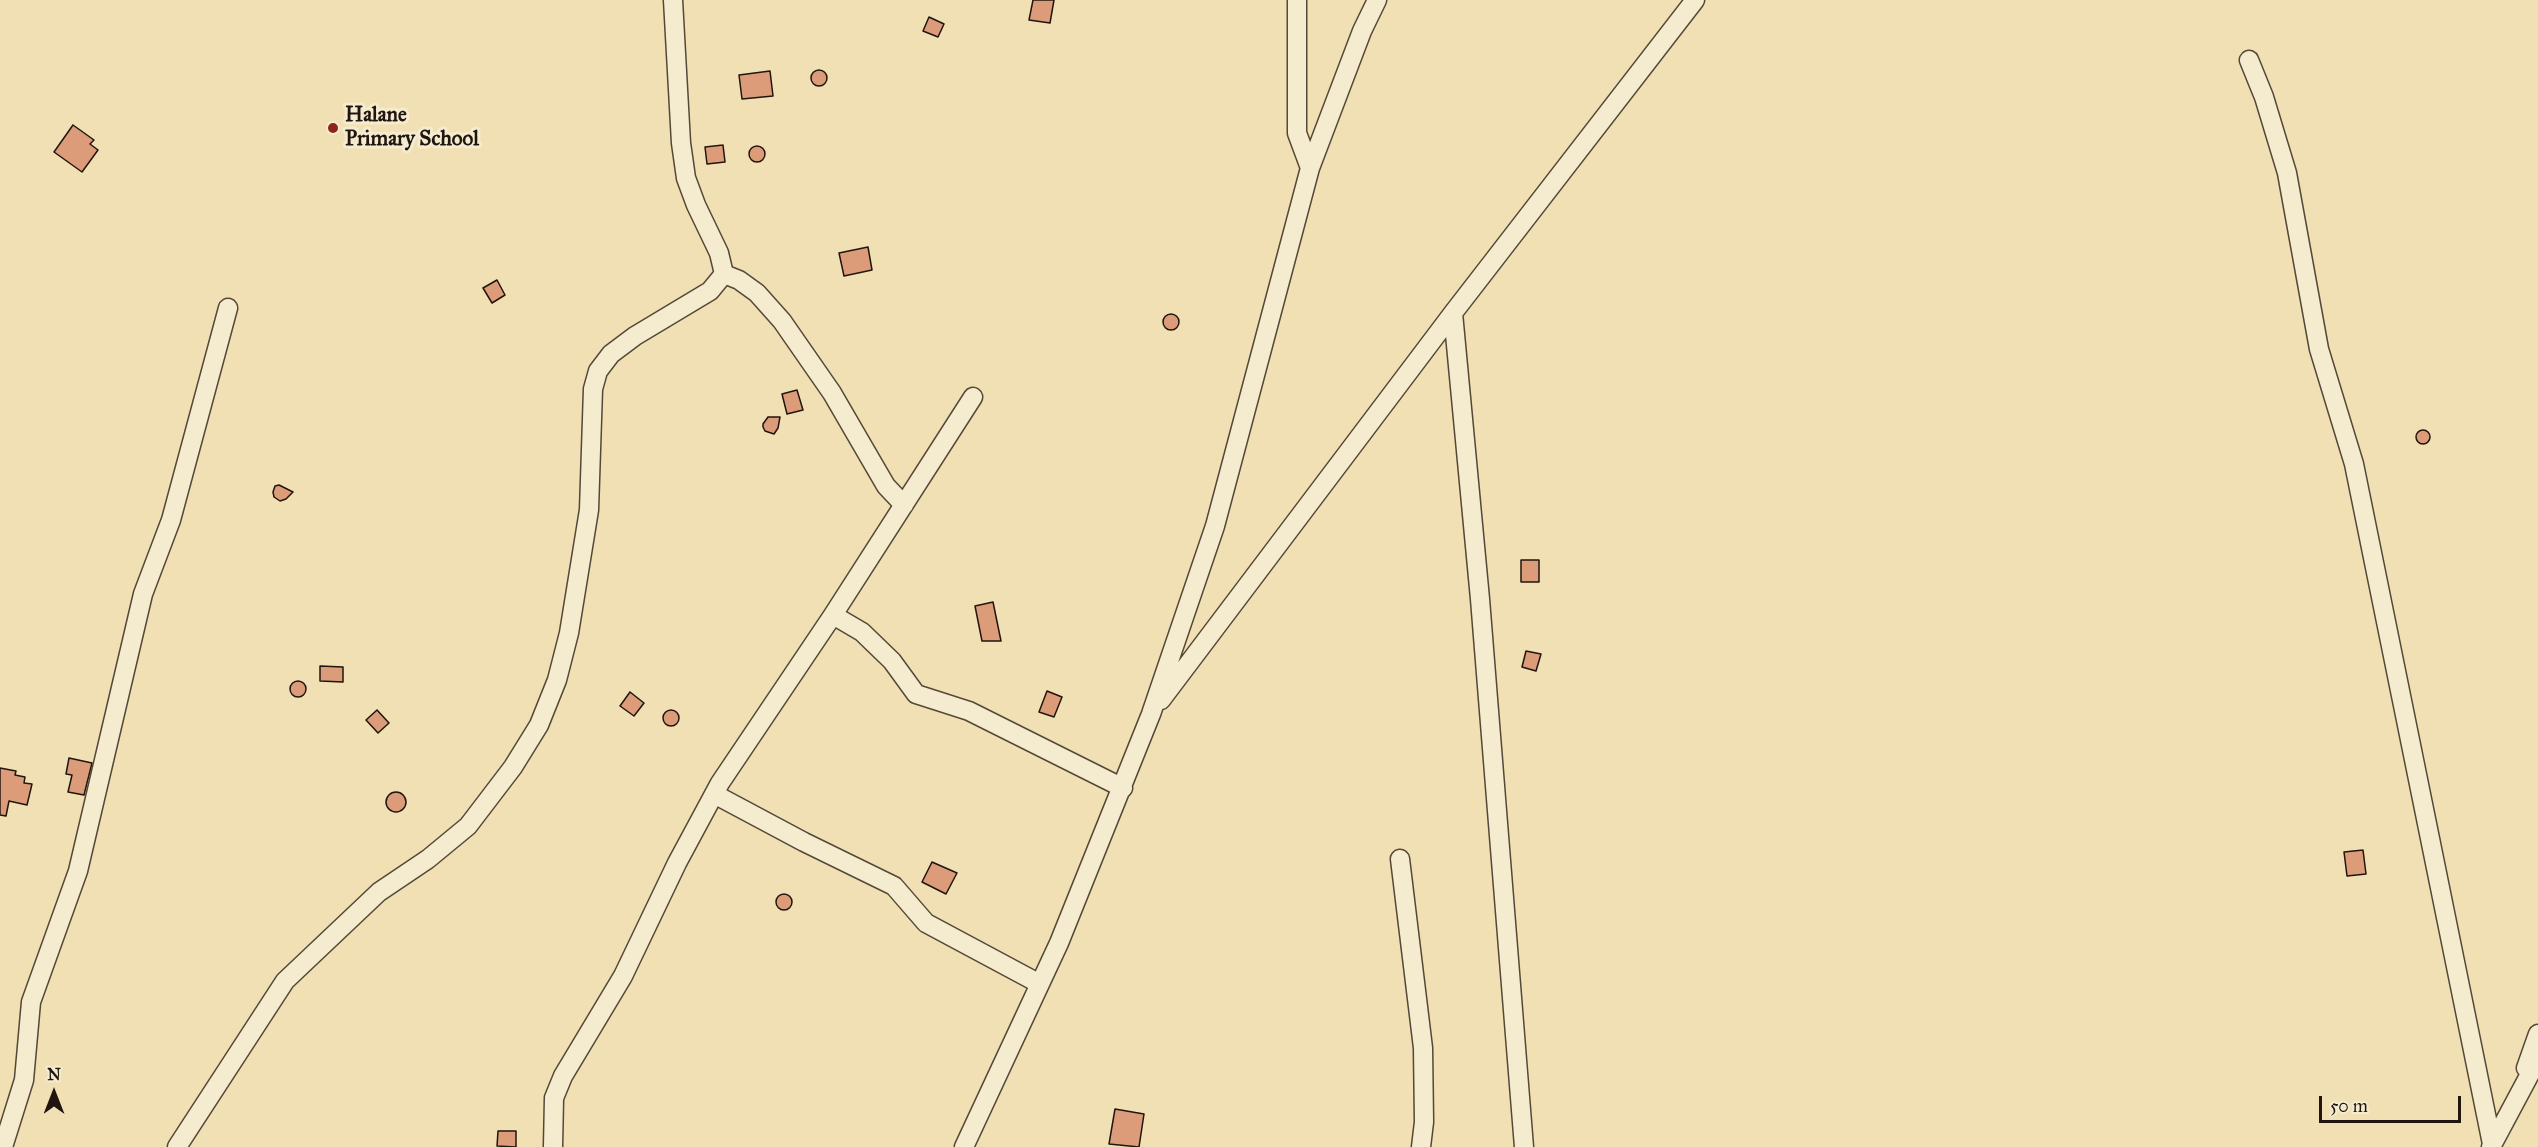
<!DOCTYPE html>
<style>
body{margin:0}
#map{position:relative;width:2538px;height:1147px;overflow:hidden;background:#f0e0b3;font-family:"IM FELL Great Primer",serif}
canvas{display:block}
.north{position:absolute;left:24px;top:1063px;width:60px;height:60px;-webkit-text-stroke:4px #f5ebce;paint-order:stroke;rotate:0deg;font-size:16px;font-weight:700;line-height:24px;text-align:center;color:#20150f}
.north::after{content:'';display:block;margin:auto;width:21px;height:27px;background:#20150f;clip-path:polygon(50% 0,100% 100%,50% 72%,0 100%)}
.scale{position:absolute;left:2319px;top:1096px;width:142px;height:27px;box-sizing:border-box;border:3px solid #20150f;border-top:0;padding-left:8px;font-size:18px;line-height:21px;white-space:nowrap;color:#20150f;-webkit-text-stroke:4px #f5ebce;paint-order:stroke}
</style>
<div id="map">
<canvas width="2538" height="1147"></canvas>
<div class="north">N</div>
<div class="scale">50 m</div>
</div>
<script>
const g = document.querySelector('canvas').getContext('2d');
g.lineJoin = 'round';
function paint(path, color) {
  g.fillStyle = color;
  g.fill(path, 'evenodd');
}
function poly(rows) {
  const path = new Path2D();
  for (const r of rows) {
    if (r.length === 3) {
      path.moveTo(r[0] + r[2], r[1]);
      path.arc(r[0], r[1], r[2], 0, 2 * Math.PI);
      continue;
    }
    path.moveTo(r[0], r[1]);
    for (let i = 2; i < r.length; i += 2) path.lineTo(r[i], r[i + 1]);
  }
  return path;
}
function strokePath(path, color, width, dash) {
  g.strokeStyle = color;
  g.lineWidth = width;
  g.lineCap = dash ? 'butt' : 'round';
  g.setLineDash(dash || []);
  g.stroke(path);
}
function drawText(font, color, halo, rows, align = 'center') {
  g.font = font + ' "IM FELL Great Primer",serif';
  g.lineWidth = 6;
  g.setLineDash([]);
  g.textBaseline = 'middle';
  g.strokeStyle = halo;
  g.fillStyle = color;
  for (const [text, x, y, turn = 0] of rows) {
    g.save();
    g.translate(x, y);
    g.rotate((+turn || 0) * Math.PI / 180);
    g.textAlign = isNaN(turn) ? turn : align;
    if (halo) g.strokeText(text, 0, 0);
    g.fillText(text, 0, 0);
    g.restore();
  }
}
const building = poly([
 [1033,0,1054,0,1050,23,1029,20,1033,0],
 [929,17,944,24,938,37,923,31,929,17],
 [819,78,8],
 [770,71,773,96,742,99,739,75,770,71],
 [73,125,94,140,90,144,98,150,82,172,54,152,73,125],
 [723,145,725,162,707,164,705,147,723,145],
 [757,154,8],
 [868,247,872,270,844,276,839,253,868,247],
 [497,280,505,295,492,303,483,288,497,280],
 [1171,322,8],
 [797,390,803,410,787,414,782,394,797,390],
 [768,417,780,417,778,428,774,434,765,431,763,427,763,424,768,417],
 [2423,437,7],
 [279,485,293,492,286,499,280,501,274,497,273,492,275,486,279,485],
 [1521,560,1539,560,1539,582,1521,582,1521,560],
 [993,602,1001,641,982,641,975,606,993,602],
 [1526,651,1541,654,1536,671,1522,667,1526,651],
 [320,666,343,667,343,682,320,681,320,666],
 [298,689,8],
 [1047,691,1062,697,1054,717,1039,712,1047,691],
 [630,692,644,703,634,716,620,706,630,692],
 [377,710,389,723,378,733,366,720,377,710],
 [671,718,8],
 [69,758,92,763,84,795,68,792,72,775,66,774,69,758],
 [0,768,16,771,15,775,25,777,24,783,32,784,27,805,9,801,6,816,0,815,0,768],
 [396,802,10],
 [2363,850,2366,874,2347,876,2344,852,2363,850],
 [932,862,957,873,946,894,922,882,932,862],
 [784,902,8],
 [1115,1109,1144,1114,1139,1147,1109,1144,1115,1109],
 [498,1131,516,1131,516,1147,497,1146,498,1131]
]);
paint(building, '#dc9c7a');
strokePath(building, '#20150f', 1.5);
const minor = poly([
 [1297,0,1297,133,1310,168],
 [2249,60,2264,97,2287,173,2319,349,2354,464,2492,1144],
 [724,274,739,280,757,293,782,321,832,393,886,486,904,505],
 [1453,313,1480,599,1524,1147],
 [833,615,862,632,892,661,916,694,969,711,1123,788],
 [1161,700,1453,313,1695,0],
 [714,794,804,842,894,886,926,923,1040,984],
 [1400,859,1423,1048,1424,1122,1421,1147],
 [2526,1068,2538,1034],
 [3,1147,24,1080,31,1002,78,871,143,594,171,520,228,308],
 [177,1147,285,981,379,892,428,859,468,826,513,767,539,725,557,680,569,633,589,510,593,389,598,371,611,354,635,336,710,291,724,274,719,253,696,205,686,178,681,143,673,0],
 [553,1147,554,1098,563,1076,623,976,677,863,720,783,833,615,973,397],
 [964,1147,1059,943,1151,714,1215,526,1310,168,1362,31,1377,0],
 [2491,1147,2538,1059]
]);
strokePath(minor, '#544838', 21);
strokePath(minor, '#f5ebce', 18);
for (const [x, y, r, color] of [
 [333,128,6,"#8f2418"]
]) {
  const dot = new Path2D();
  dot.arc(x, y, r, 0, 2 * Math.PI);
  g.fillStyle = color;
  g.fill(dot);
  strokePath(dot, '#f5ebce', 2);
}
drawText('bold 21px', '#20150f', '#f5ebce', [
 ["Halane",345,116],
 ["Primary School",345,140]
], 'left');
</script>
